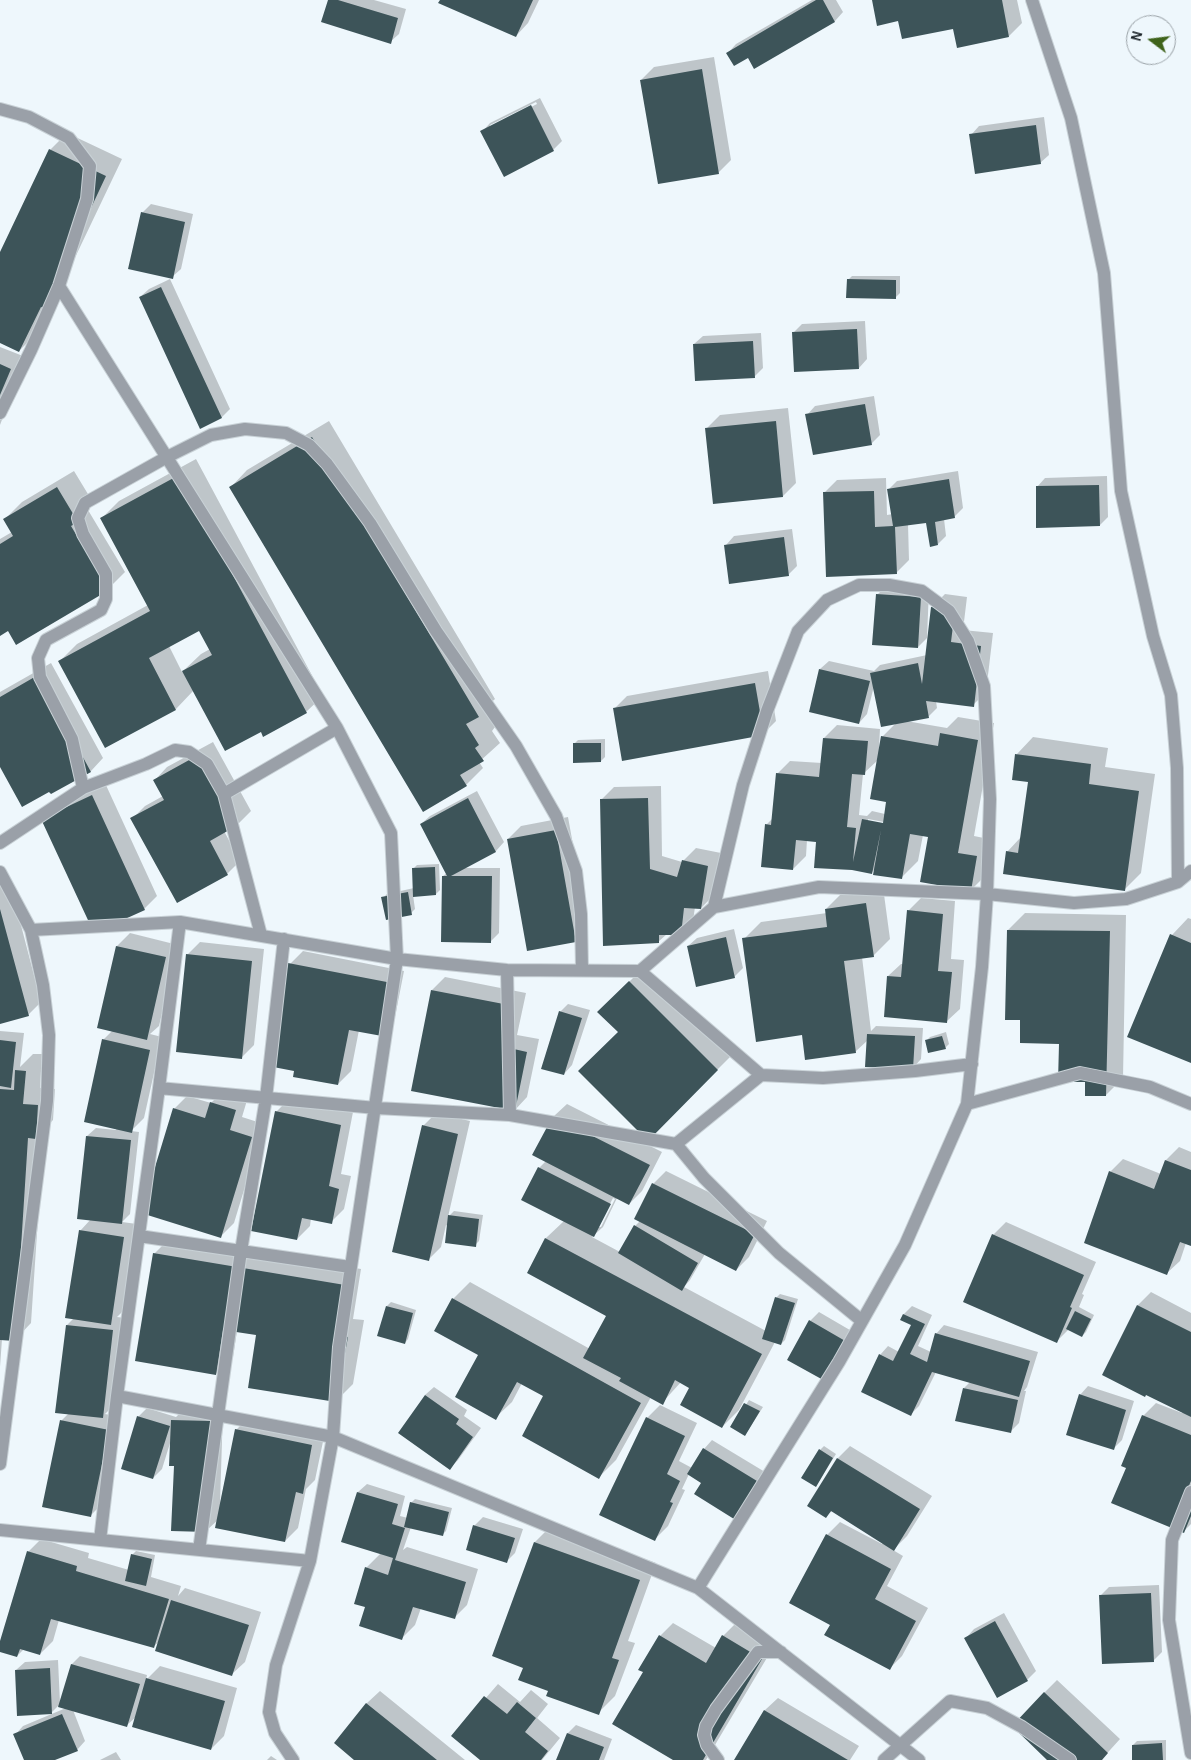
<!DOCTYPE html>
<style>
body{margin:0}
#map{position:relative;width:1191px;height:1760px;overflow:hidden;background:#eef7fc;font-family:"Alegreya Sans",sans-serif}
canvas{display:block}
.north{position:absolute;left:1126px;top:15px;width:50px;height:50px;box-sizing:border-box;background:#eef7fc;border:1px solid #9aa2a7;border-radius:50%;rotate:285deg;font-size:14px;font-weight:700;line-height:20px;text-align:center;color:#1b2328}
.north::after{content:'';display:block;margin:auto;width:18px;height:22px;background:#3f631b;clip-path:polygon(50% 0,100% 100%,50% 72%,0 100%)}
</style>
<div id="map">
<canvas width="1191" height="1760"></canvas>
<div class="north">N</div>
</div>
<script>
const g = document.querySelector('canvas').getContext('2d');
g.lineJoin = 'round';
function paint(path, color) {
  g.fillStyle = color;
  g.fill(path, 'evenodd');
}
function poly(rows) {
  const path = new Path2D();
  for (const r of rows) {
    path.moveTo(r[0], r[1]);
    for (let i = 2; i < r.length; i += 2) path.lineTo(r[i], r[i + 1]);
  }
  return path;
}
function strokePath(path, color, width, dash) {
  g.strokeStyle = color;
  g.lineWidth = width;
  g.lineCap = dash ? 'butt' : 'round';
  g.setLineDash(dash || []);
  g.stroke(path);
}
paint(poly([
 [329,0,374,0,406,9,399,34,390,42],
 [441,0,539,0,528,23,516,36],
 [812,0,836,0,843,12,835,21,755,67,748,56,728,53,736,44],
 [874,0,1017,0,1022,23,1009,36,899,20],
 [714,57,731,160,718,173,641,80,654,67],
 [540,98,562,141,553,150,482,132,490,123],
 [536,102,537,104,490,128,490,125],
 [1044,117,1049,155,1040,163,971,135,979,126],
 [67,133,122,159,60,289,36,334,19,351,0,342,0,255,50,150],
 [151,204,193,214,181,269,172,277,142,213],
 [852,276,900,276,900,293,896,297,848,280],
 [170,279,230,409,222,417,200,427,140,297,149,289],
 [865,321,867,359,859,368,793,333,802,324],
 [761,333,763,368,755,376,694,344,703,336],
 [0,347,23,356,9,401,0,425],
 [874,396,880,435,871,444,807,415,815,406],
 [788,408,796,483,783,496,707,428,720,415],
 [329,421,495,699,484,709,495,727,492,731,500,743,479,762,483,768,466,785,231,487,247,470],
 [196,459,323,696,306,712,261,730,194,690,176,709,106,747,60,661,77,644,148,605,102,518,119,501],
 [200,629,210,649,201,654,182,672,169,646],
 [74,471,94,504,88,510,125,572,108,589,9,629,0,635,0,539,12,532,5,519,22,502],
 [958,471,963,508,954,517,944,519,946,536,938,544,927,521,908,524,909,560,896,573,824,493,837,480,886,478,887,515,893,514,889,489,897,481],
 [1107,476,1108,517,1100,525,1037,487,1045,478],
 [792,529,797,566,788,575,726,545,734,536],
 [886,586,929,589,927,638,918,647,877,595],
 [945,594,967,597,963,630,993,633,986,692,973,705,936,701,937,708,929,716,906,721,947,728,958,717,994,723,974,836,994,840,988,873,971,890,930,836,923,835,918,861,901,878,876,868,871,873,817,841,807,840,806,856,793,869,766,825,773,818,777,774,790,761,822,763,824,738,837,725,880,729,879,747,880,747,882,737,896,723,874,686,867,714,859,723,820,669,829,661,874,671,880,665,927,655,932,607],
 [878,760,888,801,885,814,872,811,867,816,859,815,863,774],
 [868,819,889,823,888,825,868,821],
 [51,663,103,758,91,771,51,793,0,765,0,692],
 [768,671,776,721,763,734,614,709,627,696],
 [1033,737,1108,748,1105,767,1155,774,1141,873,1124,890,1007,852,1021,837,1029,781,1017,754],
 [605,739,605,757,601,761,574,744,578,740],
 [213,742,251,811,238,824,224,831,240,861,227,874,132,819,145,806,163,796,155,780,167,767],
 [105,783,157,896,144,909,56,806],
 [661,786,662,856,682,862,696,848,721,853,714,895,701,908,695,907,693,921,680,934,667,934,658,942,601,800,614,787],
 [477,791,504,842,496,851,463,868,500,868,499,933,490,942,443,876,447,873,421,824,430,816],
 [568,817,588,928,575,941,508,839,521,826],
 [439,864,440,890,436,894,413,895,415,909,411,913,383,898,387,894,414,888,413,869,417,865],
 [10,883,41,1002,28,1015,0,1022,0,886],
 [883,887,890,939,873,956,862,957,871,1031,876,1026,923,1028,921,1059,913,1068,868,1040,855,1052,803,1034,744,939,761,922,827,913,826,909,843,892],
 [921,898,955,901,951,959,964,960,960,1009,947,1021,888,976,901,964,904,964,908,911],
 [1025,913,1126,915,1123,1078,1106,1095,1086,1081,1060,1043,1021,1019,1008,930],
 [1188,918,1191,919,1191,1062,1129,1036,1172,935],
 [734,929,743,968,734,977,688,946,697,938],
 [130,933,178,945,159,1026,150,1034,162,1037,144,1118,131,1131,139,1132,130,1214,122,1222,137,1224,123,1311,117,1317,125,1318,115,1404,105,1414,121,1417,103,1503,90,1516,62,1420,69,1413,67,1325,74,1318,80,1231,91,1219,87,1136,96,1128,116,1130,117,1128,103,1040,112,1031,117,946],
 [200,942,264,949,254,1045,241,1058,187,955],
 [303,951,404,971,394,1022,381,1034,359,1030,351,1071,338,1084,290,964],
 [642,969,730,1057,648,1139,619,1032,599,1012],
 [445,977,526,993,517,1035,539,1039,527,1097,515,1110,432,990],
 [568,1004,590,1010,572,1065,564,1074,560,1012],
 [0,1031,24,1033,20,1067,33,1054,42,1054,40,1088,55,1089,53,1120,44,1129,31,1323,15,1340,2,1339,0,1367],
 [946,1032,949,1044,945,1048,926,1041,930,1037],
 [224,1090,248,1097,242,1117,264,1124,234,1223,221,1236,174,1109,187,1096,211,1103],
 [289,1099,353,1112,341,1174,351,1176,344,1209,331,1222,311,1218,310,1226,297,1239,276,1112],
 [567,1104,662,1152,642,1191,629,1204,617,1198,603,1227,592,1237,620,1252,635,1226,640,1221,653,1184,666,1171,767,1221,749,1257,736,1270,705,1254,690,1280,684,1287,766,1331,776,1298,780,1294,798,1299,785,1340,781,1344,775,1342,739,1410,722,1427,691,1387,681,1382,662,1403,651,1397,616,1460,599,1477,545,1396,522,1383,512,1402,495,1418,480,1355,453,1299,470,1282,590,1349,608,1315,528,1272,546,1238,564,1221,523,1200,539,1168,546,1161,554,1116],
 [613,1198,615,1199,601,1227,598,1227],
 [436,1113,470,1121,448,1217,454,1211,483,1215,479,1241,475,1245,446,1225,441,1247,428,1260,423,1126],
 [1179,1147,1191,1152,1191,1245,1186,1243,1180,1261,1167,1273,1110,1172,1123,1159,1161,1174,1166,1160],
 [1006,1222,1096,1262,1082,1294,1084,1295,1079,1307,1094,1315,1086,1332,1082,1336,1069,1329,1057,1341,993,1235],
 [171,1237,361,1269,353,1319,364,1320,353,1384,336,1401,258,1334,237,1331,233,1357,216,1374,154,1254],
 [1151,1292,1191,1313,1191,1524,1184,1531,1128,1467,1143,1416,1156,1403,1182,1413,1183,1412,1103,1374,1138,1305],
 [391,1302,416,1310,408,1339,405,1343,387,1306],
 [912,1306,932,1315,918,1346,931,1352,936,1334,944,1325,1038,1352,1027,1387,1024,1391,1026,1391,1019,1423,1010,1432,964,1388,970,1382,936,1372,919,1406,911,1414,880,1355,888,1346,899,1352,912,1324,902,1319,904,1314],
 [819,1312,855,1333,834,1371,810,1321],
 [1088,1386,1134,1401,1122,1440,1113,1449,1080,1395],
 [434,1387,467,1410,464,1416,481,1428,458,1460,450,1468,425,1395],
 [749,1400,763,1407,745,1435,732,1427],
 [660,1405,697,1423,679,1461,692,1468,704,1449,712,1440,765,1472,742,1509,689,1474,682,1489,685,1490,668,1526,655,1539,647,1418],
 [147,1408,176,1417,185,1408,223,1409,220,1504,236,1430,249,1417,325,1432,315,1480,306,1489,298,1528,285,1541,219,1519,207,1530,175,1465,171,1440,162,1469,153,1478,138,1417],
 [824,1446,836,1454,816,1486,820,1450],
 [850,1446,932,1496,907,1536,893,1550,903,1556,887,1586,928,1608,902,1656,889,1669,831,1625,790,1603,827,1535,840,1522,882,1544,883,1543,832,1511,826,1516,838,1458],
 [367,1484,405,1496,400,1516,408,1518,411,1503,415,1499,452,1508,446,1531,442,1535,411,1527,403,1550,407,1547,478,1569,467,1605,454,1618,421,1608,415,1625,402,1638,367,1606,366,1568,381,1553,343,1542,358,1492],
 [483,1517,523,1529,515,1553,507,1561,474,1526],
 [552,1525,656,1563,628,1641,635,1643,615,1696,598,1713,550,1690,524,1667,494,1656,535,1542],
 [41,1539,89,1553,88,1558,129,1570,132,1555,136,1551,155,1555,151,1577,181,1586,178,1596,185,1588,261,1612,245,1662,232,1674,160,1641,153,1647,59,1620,53,1641,40,1654,24,1649,17,1656,0,1651,0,1645,28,1552],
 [1159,1585,1162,1652,1153,1661,1100,1596,1109,1587],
 [1004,1613,1036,1671,1027,1680,966,1638,974,1629],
 [673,1623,716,1648,723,1636,736,1623,774,1646,706,1760,676,1760,644,1672,640,1669,660,1636],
 [80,1656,147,1675,146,1680,160,1666,237,1688,224,1736,211,1749,137,1716,126,1726,73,1710,85,1741,77,1750,52,1760,25,1760,15,1735,23,1726,66,1708,58,1706,52,1712,16,1670,25,1662,58,1660,60,1703,72,1664],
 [1057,1680,1120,1739,1101,1760,1049,1760,1044,1693],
 [498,1684,520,1702,531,1690,548,1704,537,1718,560,1738,542,1760,482,1760,453,1736],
 [380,1691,465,1760,356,1760,335,1743,367,1703],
 [778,1698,859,1746,850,1760,736,1760,765,1710],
 [576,1725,612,1739,604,1760,557,1760,568,1733],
 [1166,1740,1166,1760,1133,1760,1133,1745,1137,1741],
 [116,1752,121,1760,100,1760],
 [271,1756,277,1760,267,1760]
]), '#0003');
paint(poly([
 [328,0,338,0,398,18,391,44,321,22],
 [440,0,533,0,516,37,438,3],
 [816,0,823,0,835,22,754,69,748,58,734,66,726,53],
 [872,0,1002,0,1009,37,957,48,953,29,902,39,898,21,877,26],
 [702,69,719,174,658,184,640,80],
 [531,105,554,151,504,177,480,131],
 [1036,125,1041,164,975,174,969,134],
 [49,149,106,176,44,308,41,307,19,352,0,343,0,252],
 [141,212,185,222,173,279,128,269],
 [847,279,896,280,896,299,846,298],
 [161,287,222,418,200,429,139,297],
 [857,329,859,369,794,372,792,332],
 [753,341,755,378,695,381,693,344],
 [0,364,11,369,0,395],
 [865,404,872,445,813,455,805,414],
 [776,421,783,497,713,504,705,428],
 [312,437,479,717,466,724,479,745,475,748,484,761,460,775,467,786,423,812,229,487],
 [179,475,307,713,263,737,261,732,225,751,182,671,212,655,199,631,149,658,176,710,105,748,58,661,150,611,100,518],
 [949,479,955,518,935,522,938,545,930,547,926,523,895,527,897,574,826,577,823,492,874,491,875,527,893,526,887,489],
 [1099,485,1100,526,1036,528,1036,486],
 [57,487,78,522,71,526,109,590,16,645,8,631,0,636,0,544,13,536,3,519],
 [784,537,789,576,729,584,724,545],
 [876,594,921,597,918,648,872,645],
 [931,607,955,609,951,642,981,646,974,707,926,701,929,718,881,727,870,673,918,663,922,684],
 [819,669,870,681,859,724,809,712],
 [38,675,91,772,51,794,49,792,22,807,0,767,0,697],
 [755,683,764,735,622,761,613,708],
 [940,733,978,740,958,853,977,856,971,891,920,882,928,837,910,834,902,879,873,875,881,830,872,874,852,870,814,868,816,842,796,840,793,870,761,867,765,824,771,825,776,773,819,777,823,738,868,741,865,775,852,774,847,827,856,828,853,862,862,819,883,823,886,802,870,799,881,736,938,746],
 [573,743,601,743,601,762,573,763],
 [200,754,238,825,210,841,228,875,177,903,130,818,164,800,153,780],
 [1015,754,1091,764,1089,784,1139,791,1125,891,1003,874,1006,851,1018,853,1028,782,1012,780],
 [92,795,145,910,94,933,41,819],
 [468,798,496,852,451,876,492,876,491,943,441,942,442,876,447,876,420,824],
 [648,798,650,869,677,877,682,860,708,866,701,909,684,908,681,935,659,935,659,943,603,946,600,799],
 [556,830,576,942,527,951,507,839],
 [435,867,436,895,413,897,412,868],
 [408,892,412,915,386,920,381,897],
 [866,903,874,957,844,961,856,1053,805,1060,802,1035,756,1042,742,938,827,927,825,909],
 [0,909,29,1016,0,1024],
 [907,910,943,914,938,971,952,972,947,1023,884,1017,887,976,901,977],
 [1007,930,1110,931,1106,1096,1085,1096,1085,1082,1058,1082,1059,1044,1020,1043,1020,1020,1005,1020],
 [1170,934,1191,943,1191,1063,1127,1037],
 [726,937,735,978,696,987,687,946],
 [116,946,166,957,147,1040,97,1028],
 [186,954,252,961,242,1059,176,1052],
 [288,963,392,983,382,1036,349,1030,338,1085,293,1077,294,1071,268,1066],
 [629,981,718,1070,648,1141,578,1071,618,1032,597,1012],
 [431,990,514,1006,505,1047,527,1052,515,1111,411,1091],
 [559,1011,582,1018,564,1075,541,1069],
 [867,1034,915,1036,913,1069,865,1067],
 [942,1036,946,1049,928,1053,925,1040],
 [102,1039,150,1050,132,1133,84,1122],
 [0,1040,16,1042,11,1088,0,1086],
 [15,1070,26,1071,23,1104,38,1105,36,1139,28,1138,15,1341,0,1340,0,1089,14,1090],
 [210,1102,236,1110,230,1130,252,1137,221,1238,141,1213,173,1108,205,1118],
 [275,1111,341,1125,329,1186,339,1189,332,1224,302,1218,297,1240,251,1231],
 [553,1116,650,1165,629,1205,532,1155],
 [422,1125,458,1134,429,1261,392,1252],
 [86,1136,131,1140,122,1224,77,1219],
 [1165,1160,1191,1170,1191,1246,1180,1242,1167,1275,1084,1243,1109,1171,1154,1189],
 [538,1167,611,1204,594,1237,521,1200],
 [652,1183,755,1234,736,1271,634,1219],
 [448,1215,479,1219,476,1247,445,1243],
 [634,1225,698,1263,682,1291,618,1253],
 [79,1230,124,1237,111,1325,65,1318],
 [992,1234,1084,1275,1070,1307,1072,1308,1057,1343,963,1302],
 [545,1238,762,1354,722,1428,680,1405,689,1388,675,1380,663,1405,619,1381,621,1378,583,1358,606,1316,527,1273],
 [153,1253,345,1285,337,1335,348,1337,336,1402,248,1388,256,1335,223,1330,216,1375,135,1361],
 [775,1297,795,1303,781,1345,762,1339],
 [452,1298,641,1403,599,1479,522,1436,543,1396,517,1382,496,1420,455,1397,478,1355,434,1331],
 [1137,1305,1191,1332,1191,1417,1146,1395,1145,1397,1102,1375],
 [386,1306,413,1313,405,1344,377,1336],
 [1075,1311,1091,1319,1082,1337,1066,1329],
 [903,1314,925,1324,910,1354,927,1362,935,1333,1030,1361,1019,1397,932,1372,911,1416,861,1392,879,1354,893,1361,911,1325,900,1320],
 [809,1320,847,1342,825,1381,787,1360],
 [66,1325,113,1330,103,1418,55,1413],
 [963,1388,1018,1400,1011,1433,955,1421],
 [1079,1394,1126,1410,1114,1450,1066,1435],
 [425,1395,459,1419,456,1424,473,1437,450,1470,398,1433],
 [744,1403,760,1411,745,1436,730,1427],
 [1142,1415,1191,1435,1191,1481,1184,1497,1191,1500,1191,1516,1184,1533,1111,1503,1126,1468,1121,1466],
 [137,1416,170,1426,153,1479,121,1469],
 [646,1417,685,1436,667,1474,680,1481,670,1502,673,1503,655,1541,599,1515],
 [60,1420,109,1430,91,1517,42,1507],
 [171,1420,211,1421,207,1532,171,1531,174,1466,169,1466],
 [235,1429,312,1445,303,1494,296,1492,285,1542,215,1528],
 [703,1448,757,1481,734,1519,694,1494,701,1483,687,1474],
 [819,1449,833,1458,816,1487,801,1478],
 [837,1458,920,1509,894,1551,831,1511,826,1518,807,1506],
 [357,1492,398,1504,392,1524,405,1528,395,1560,466,1582,455,1619,413,1607,402,1640,359,1626,365,1607,354,1604,365,1567,388,1575,393,1558,341,1542],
 [410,1502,449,1512,443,1536,404,1527],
 [473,1525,515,1538,507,1563,466,1550],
 [826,1534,891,1569,875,1599,916,1621,890,1670,824,1635,830,1625,789,1603],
 [534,1542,640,1580,612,1658,619,1660,599,1715,546,1696,548,1691,518,1680,523,1668,492,1656],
 [27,1551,77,1566,76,1571,169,1599,154,1648,51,1619,40,1655,20,1649,17,1657,0,1652,0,1641],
 [131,1554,152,1559,146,1586,125,1581],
 [1151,1593,1154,1662,1102,1664,1099,1595],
 [171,1600,249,1625,232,1676,155,1651],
 [995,1621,1028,1681,997,1698,964,1638],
 [659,1635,706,1663,722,1635,762,1659,703,1760,673,1760,612,1724,643,1672,638,1670],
 [71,1664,140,1684,127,1727,58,1707],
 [50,1668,52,1714,17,1716,15,1670],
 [146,1678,225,1701,211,1750,132,1727],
 [1044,1692,1108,1753,1102,1760,1047,1760,1012,1726],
 [484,1696,507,1714,517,1702,536,1718,525,1732,548,1751,541,1760,480,1760,451,1736],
 [366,1703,437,1760,354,1760,334,1743],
 [764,1710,848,1760,734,1760],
 [62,1714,78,1751,55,1760,24,1760,13,1734],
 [567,1733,604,1747,599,1760,556,1760],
 [1162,1743,1163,1760,1132,1760,1132,1745]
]), '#3d5459');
const minor = poly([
 [1032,0,1071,118,1104,273,1121,491,1153,636,1171,695,1177,768,1178,882],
 [0,109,29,117,69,138,90,166,87,199,59,286,31,350,0,413],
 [59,286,337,728,391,833,397,959,339,1347,333,1437,310,1561,276,1665,269,1712,275,1733,293,1760],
 [224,794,337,728],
 [0,843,83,788],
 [0,872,31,930,43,985,49,1035,47,1101,0,1464],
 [31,930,180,922,397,959,507,970,640,971,714,907,819,887,987,894,1074,903,1126,899,1178,882,1191,871],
 [261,935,224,794,207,764,189,752,175,750,146,764,83,788,72,739,40,677,38,658,46,640,101,610,106,599,106,574,83,534,78,518,85,503,167,457,211,435,245,429,286,433,309,445,327,464,370,523,436,631,516,746,556,816,576,871,581,914,582,970],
 [507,970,510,1115],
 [640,971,761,1075],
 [159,1088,376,1108,510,1115,676,1144],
 [967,1104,1080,1073,1150,1087,1191,1104],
 [139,1236,350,1267],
 [862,1321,779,1253,704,1178,676,1144,761,1075,823,1078,915,1071,972,1064],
 [117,1396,333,1437,698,1588,919,1760],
 [1191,1492,1172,1540,1169,1620,1191,1753],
 [0,1530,310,1561],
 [100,1540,117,1396,159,1088,180,922],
 [199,1550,241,1251,266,1098,284,939],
 [698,1588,839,1362,905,1245,967,1104,982,967,987,894,990,799,984,686,968,641,949,611,922,591,889,585,859,585,827,600,798,631,767,711,743,785,714,907],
 [718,1760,707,1745,704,1735,706,1726,716,1709,758,1652,781,1652],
 [884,1760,950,1701,987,1708,1022,1727,1070,1760]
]);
strokePath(minor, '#c8d1d6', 14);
strokePath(minor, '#9aa0a8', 12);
</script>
